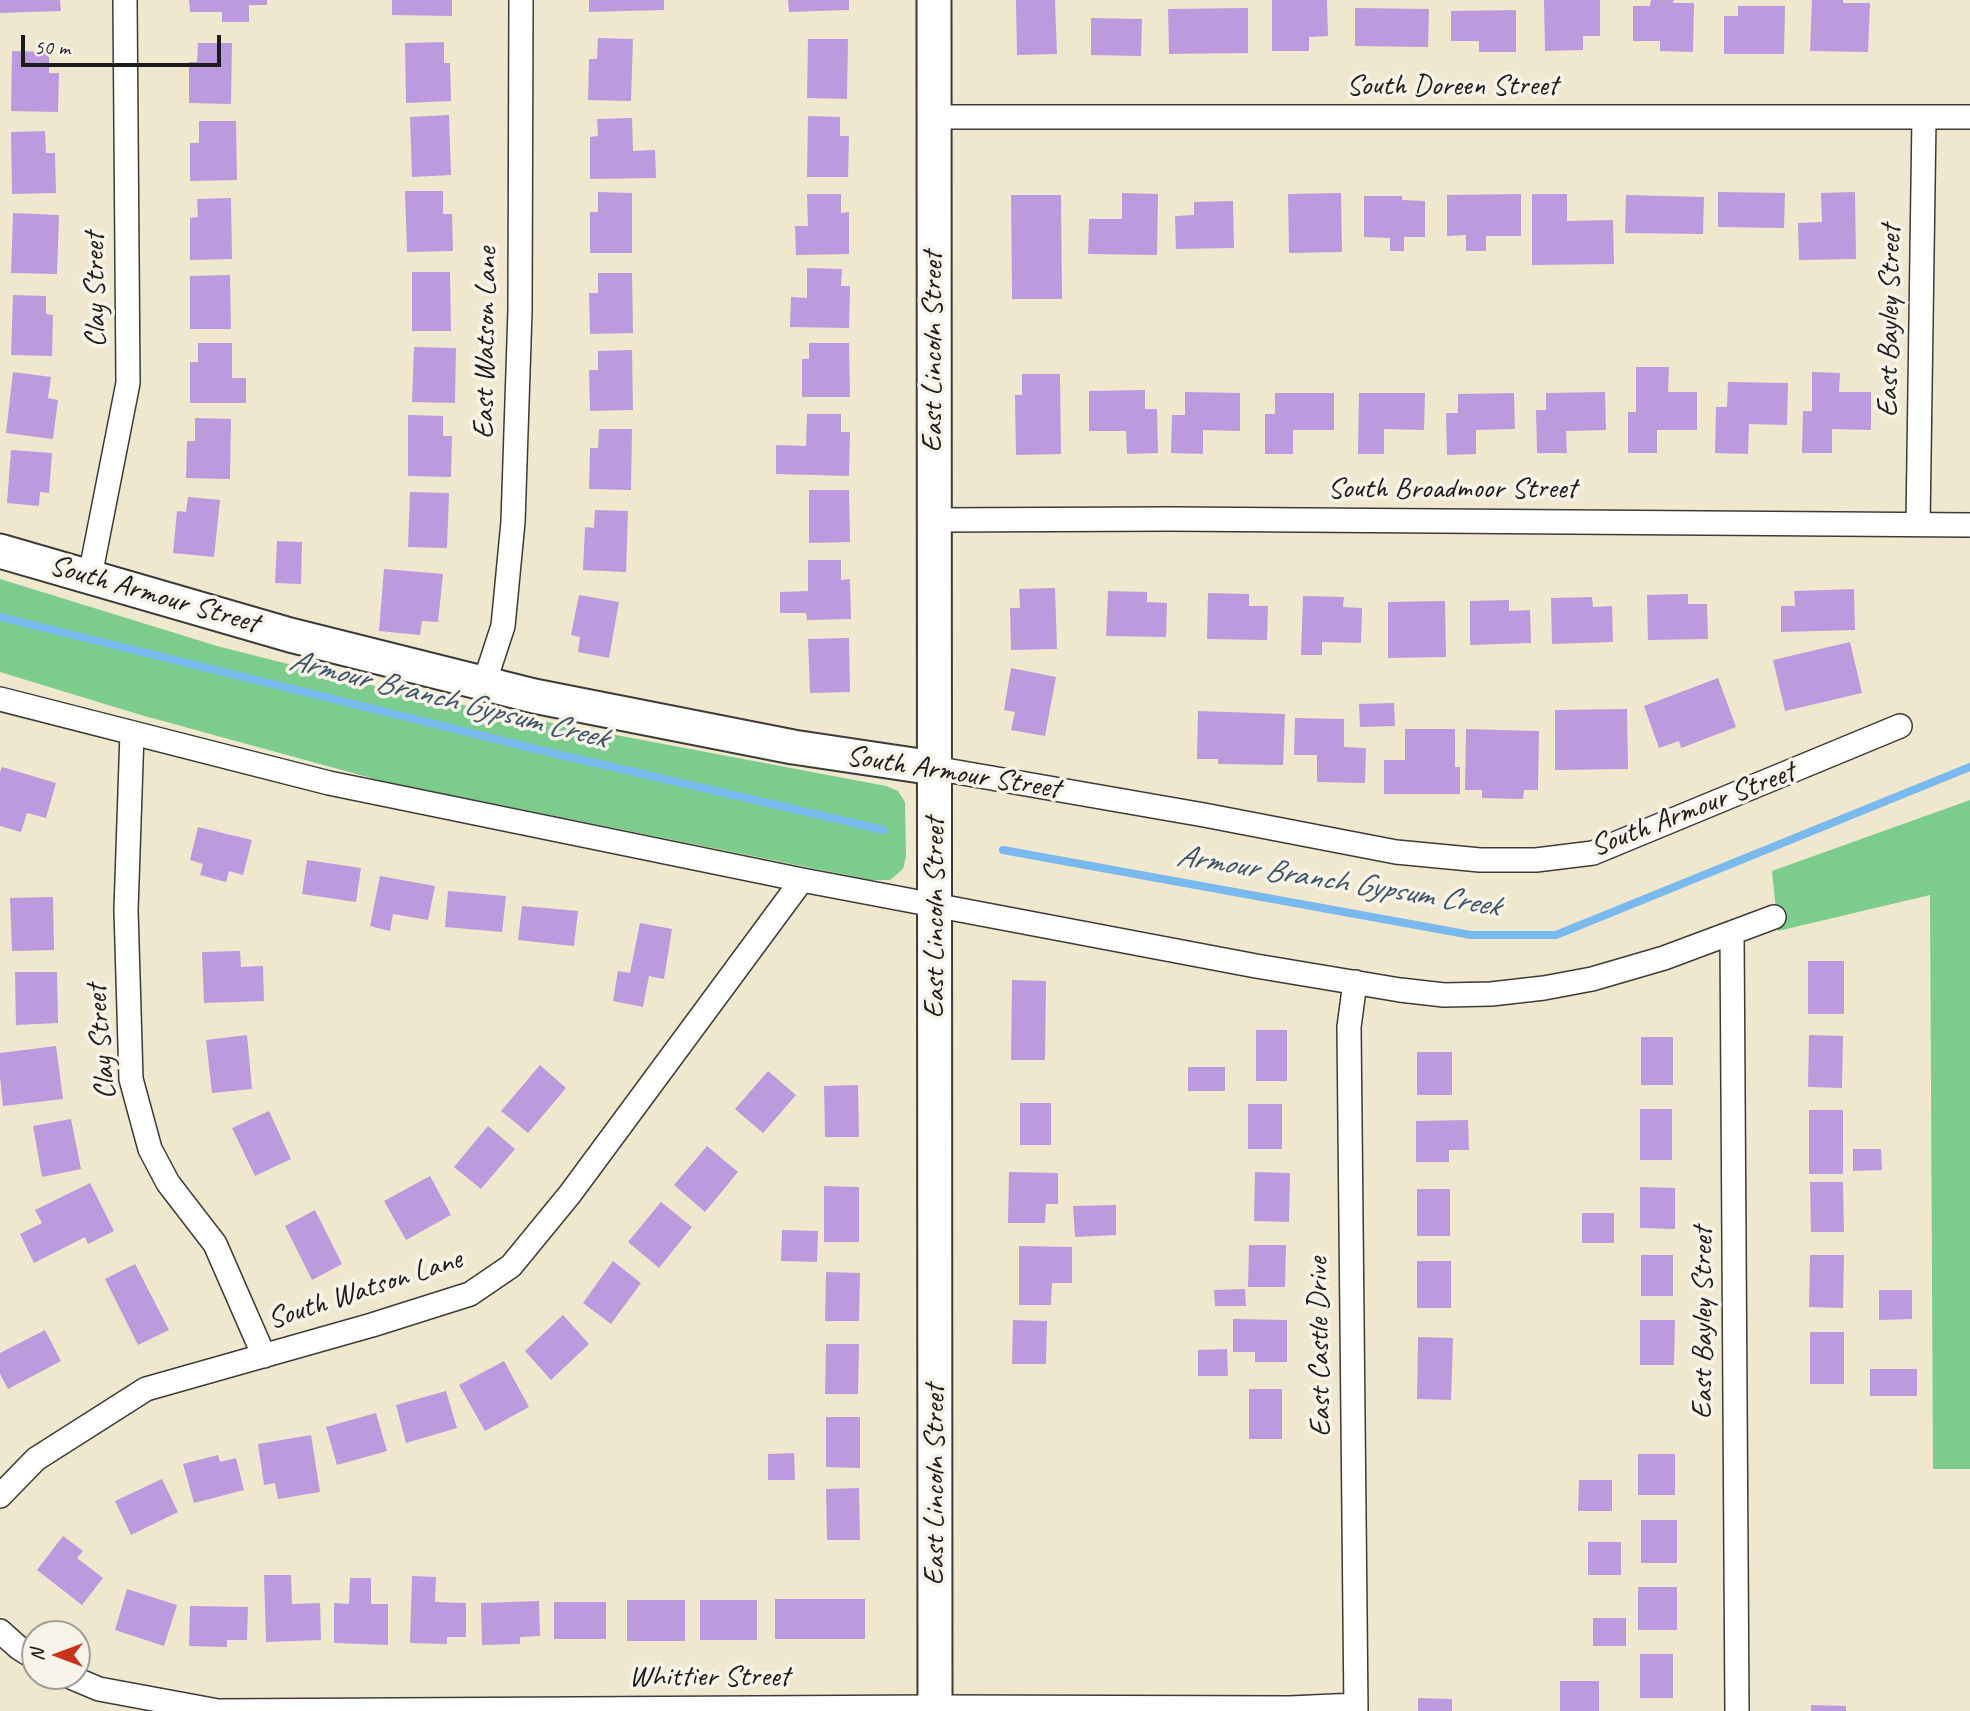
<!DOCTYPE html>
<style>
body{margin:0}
#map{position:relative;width:1970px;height:1711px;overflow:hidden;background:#efe8ce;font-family:Caveat,sans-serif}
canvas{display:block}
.north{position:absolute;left:21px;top:1620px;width:70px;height:70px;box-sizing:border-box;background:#f7f3e8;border:2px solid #9f9d96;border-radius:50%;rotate:270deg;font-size:19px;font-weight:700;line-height:28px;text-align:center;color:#1c1c1c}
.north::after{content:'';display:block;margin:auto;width:24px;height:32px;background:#c8321e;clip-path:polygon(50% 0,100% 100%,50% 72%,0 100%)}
.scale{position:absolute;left:21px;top:35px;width:200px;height:32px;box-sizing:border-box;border:4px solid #1c1c1c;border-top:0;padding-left:9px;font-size:21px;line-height:24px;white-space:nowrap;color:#1c1c1c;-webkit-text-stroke:5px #f7f3e8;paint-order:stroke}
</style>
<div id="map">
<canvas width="1970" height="1711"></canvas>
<div class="north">N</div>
<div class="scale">50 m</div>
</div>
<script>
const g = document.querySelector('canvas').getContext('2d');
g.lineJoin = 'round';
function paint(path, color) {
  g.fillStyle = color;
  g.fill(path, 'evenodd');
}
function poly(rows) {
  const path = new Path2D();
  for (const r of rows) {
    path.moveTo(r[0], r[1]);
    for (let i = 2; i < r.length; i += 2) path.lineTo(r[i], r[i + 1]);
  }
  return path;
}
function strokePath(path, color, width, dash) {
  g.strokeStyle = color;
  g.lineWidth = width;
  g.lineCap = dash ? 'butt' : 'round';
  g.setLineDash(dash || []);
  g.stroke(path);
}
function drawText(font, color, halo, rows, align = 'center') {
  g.font = font + ' Caveat,sans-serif';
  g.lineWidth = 7;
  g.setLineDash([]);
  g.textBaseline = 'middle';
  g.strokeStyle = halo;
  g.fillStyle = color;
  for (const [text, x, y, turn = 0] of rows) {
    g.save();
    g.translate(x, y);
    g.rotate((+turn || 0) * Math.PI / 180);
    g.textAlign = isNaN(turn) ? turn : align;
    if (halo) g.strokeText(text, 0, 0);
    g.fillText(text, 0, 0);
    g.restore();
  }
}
paint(poly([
 [0,579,217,646,387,689,526,718,886,786,898,791,905,802,906,857,903,869,890,880,871,880,382,781,141,715,0,672],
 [1970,800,1970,1469,1933,1469,1930,895,1778,931,1772,871]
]), '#7bcc8d');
strokePath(poly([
 [0,617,548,752,884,830],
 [1003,850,1471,935,1556,935,1970,767]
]), '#79b9ee', 8);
paint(poly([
 [0,0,60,0,61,11,0,13],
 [189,0,267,0,267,5,249,5,249,22,222,22,222,12,190,12],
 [392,0,452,0,452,16,392,15],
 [589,0,664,0,664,10,589,12],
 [788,0,849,0,849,10,789,12],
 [1016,0,1055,0,1057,54,1017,55],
 [1272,0,1327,0,1328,36,1309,37,1309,51,1272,51],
 [1544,0,1600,0,1600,36,1583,36,1583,50,1545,51],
 [1651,0,1674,0,1673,3,1694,3,1693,52,1660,51,1660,41,1633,41,1633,6,1650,6],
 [1812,0,1843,0,1843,3,1870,3,1868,52,1810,51],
 [1738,6,1785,6,1784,54,1724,54,1724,16,1738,16],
 [1248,8,1248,53,1169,54,1168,9],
 [1355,8,1429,9,1428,47,1355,46],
 [1516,10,1516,52,1479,52,1479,41,1451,41,1451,11],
 [1091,18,1142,19,1141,56,1091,55],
 [598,38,633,39,631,101,588,100,589,59,597,59],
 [808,39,848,39,847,99,807,98],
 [444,42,444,63,450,63,451,101,406,103,405,43],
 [198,43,232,43,231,104,189,103,189,62,197,62],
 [12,51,49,52,49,73,59,73,58,112,11,111],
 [449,115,451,175,412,177,410,117],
 [808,116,840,117,840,136,849,136,848,177,807,177],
 [632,118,633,151,655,150,656,178,590,179,590,137,598,136,597,119],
 [199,121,236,121,237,180,190,181,190,143,199,143],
 [45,131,46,153,55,153,56,193,12,194,11,132],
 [405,191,443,191,443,214,452,214,453,251,407,252],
 [598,192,632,193,632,253,590,253,590,212,598,212],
 [1718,192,1785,193,1784,228,1718,227],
 [1855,192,1856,259,1799,260,1798,223,1822,222,1821,193],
 [1122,193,1158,194,1157,255,1088,254,1089,219,1122,219],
 [1341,193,1342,252,1289,253,1288,194],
 [807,194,841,194,841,213,849,212,849,254,796,255,795,226,808,226],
 [1521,194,1521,236,1486,236,1486,251,1466,251,1466,235,1447,236,1447,195],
 [1532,194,1567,194,1567,221,1613,220,1614,264,1532,265],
 [1011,195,1061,195,1062,299,1012,299],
 [1626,195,1704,197,1703,234,1625,233],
 [1364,196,1402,196,1402,200,1425,201,1425,237,1404,237,1404,251,1390,251,1390,238,1364,237],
 [231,198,232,259,190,260,190,218,198,217,197,199],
 [1233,201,1234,248,1176,249,1175,216,1194,215,1194,202],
 [13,213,59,215,57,274,11,273],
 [807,268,842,269,841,286,850,286,849,328,790,327,791,297,807,298],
 [412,272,450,272,451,331,412,331],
 [598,273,632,273,633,333,590,334,589,293,598,293],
 [230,275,231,329,190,329,190,276],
 [13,295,46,296,46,314,53,315,52,356,11,355],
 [198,343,232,343,232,378,246,378,246,403,190,403,190,362,198,362],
 [809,343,849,343,850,397,802,397,802,359,809,359],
 [414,347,456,348,455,403,412,402],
 [632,350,633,410,590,411,589,370,598,370,598,351],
 [1636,367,1669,367,1668,392,1697,392,1697,430,1657,430,1657,453,1628,453,1628,412,1636,412],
 [13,372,51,377,48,398,58,400,53,439,6,433],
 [1812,372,1840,373,1839,392,1871,392,1871,430,1832,429,1832,453,1802,453,1803,411,1812,411],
 [1022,374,1060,374,1061,454,1016,455,1015,395,1022,395],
 [1728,382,1788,383,1787,425,1749,424,1748,454,1715,453,1716,407,1727,407],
 [1145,390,1145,409,1157,409,1158,453,1127,454,1126,431,1089,431,1089,391],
 [1185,392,1240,393,1240,431,1203,430,1203,454,1171,453,1172,415,1185,415],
 [1605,392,1606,430,1566,431,1567,453,1537,453,1536,410,1546,410,1546,393],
 [1275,393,1334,393,1334,430,1293,430,1293,454,1265,454,1265,414,1275,414],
 [1359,393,1425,393,1424,430,1384,429,1384,454,1358,454],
 [1514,393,1515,429,1476,430,1476,454,1447,455,1446,413,1458,413,1458,394],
 [807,414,841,414,841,432,850,432,849,476,776,474,776,445,806,446],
 [408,415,443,416,443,436,452,436,451,477,408,476],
 [195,418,231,419,230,479,186,478,187,441,195,441],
 [599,429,632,429,631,490,589,489,590,448,598,448],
 [11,450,52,453,49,493,40,492,39,506,7,503],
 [809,490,849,490,850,542,809,543],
 [410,492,449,493,447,548,408,547],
 [188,497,220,500,214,557,173,553,177,511,186,512],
 [595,510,628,511,626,572,583,570,585,527,594,528],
 [277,541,302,542,301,584,275,583],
 [808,560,841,560,841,580,850,579,851,619,807,620,806,613,780,613,780,592,808,591],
 [384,569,443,574,438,622,422,621,420,635,379,631],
 [1055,588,1057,649,1011,650,1010,608,1020,608,1019,589],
 [1854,589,1855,630,1781,632,1781,606,1795,606,1794,591],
 [1108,591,1147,592,1147,602,1167,603,1166,637,1106,636],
 [1208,593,1249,594,1249,606,1268,606,1267,640,1207,639],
 [1688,594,1688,604,1707,604,1708,639,1648,640,1647,595],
 [579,595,619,602,609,658,578,652,580,637,571,635],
 [1303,596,1344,597,1343,607,1362,608,1361,643,1322,642,1322,655,1301,655],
 [1592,597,1593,607,1612,606,1613,642,1552,644,1551,598],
 [1509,600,1509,611,1530,610,1531,643,1470,645,1470,601],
 [1445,601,1446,657,1388,658,1388,602],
 [849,638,850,692,810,693,808,639],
 [1850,642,1862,693,1785,711,1773,660],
 [1011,668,1056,677,1045,736,1011,730,1015,712,1004,710],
 [1718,678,1736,727,1681,748,1679,741,1659,748,1644,706],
 [1394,703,1395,726,1360,727,1359,704],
 [1627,709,1628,769,1555,770,1555,710],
 [1198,711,1285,714,1283,765,1218,764,1218,759,1197,759],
 [1295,718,1344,719,1344,747,1366,748,1365,783,1317,782,1317,755,1294,755],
 [1405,729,1455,729,1455,767,1460,767,1460,794,1384,794,1384,760,1405,760],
 [1466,729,1539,731,1538,790,1524,790,1523,799,1482,798,1482,790,1465,790],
 [2,767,56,783,46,818,27,813,21,832,0,826,0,772],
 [198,827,252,840,243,875,229,871,226,882,200,875,203,864,190,860],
 [307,860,361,868,356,902,302,894],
 [380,876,435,886,428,920,393,914,390,931,370,926],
 [448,891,506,896,502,932,445,927],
 [53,897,54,950,12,951,10,898],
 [522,906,578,911,574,946,518,940],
 [640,923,672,929,664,979,649,976,643,1007,613,1001,618,971,630,973],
 [240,951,241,967,263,966,264,1001,204,1003,202,952],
 [1808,961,1844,961,1844,1014,1808,1014],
 [15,972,57,972,58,1023,16,1025],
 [1012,980,1046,981,1045,1060,1011,1060],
 [1256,1030,1287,1030,1287,1081,1256,1081],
 [247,1035,252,1089,212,1093,206,1040],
 [1809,1035,1843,1036,1842,1088,1808,1087],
 [1641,1037,1673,1037,1673,1085,1641,1085],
 [56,1046,63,1099,3,1106,0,1077,0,1053],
 [1417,1052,1452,1052,1452,1095,1417,1095],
 [540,1065,566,1088,528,1133,501,1111],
 [1188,1067,1225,1067,1225,1091,1188,1091],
 [768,1071,796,1095,763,1133,735,1109],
 [858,1085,859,1137,825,1137,824,1086],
 [1020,1103,1051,1103,1051,1145,1020,1145],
 [1248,1104,1282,1104,1282,1149,1248,1149],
 [1640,1109,1672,1109,1672,1160,1640,1160],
 [1809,1110,1843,1110,1843,1174,1809,1174],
 [269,1111,291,1159,255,1176,232,1128],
 [71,1119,81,1169,42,1177,33,1126],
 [1468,1120,1469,1150,1449,1150,1449,1162,1416,1162,1416,1121],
 [488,1126,515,1149,481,1189,454,1167],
 [707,1146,738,1172,705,1212,674,1185],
 [1853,1149,1881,1149,1882,1170,1853,1171],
 [1009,1172,1058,1173,1058,1204,1046,1204,1045,1223,1008,1223],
 [1255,1172,1290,1173,1289,1222,1254,1221],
 [430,1176,451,1215,406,1240,384,1201],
 [1810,1182,1843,1182,1844,1232,1811,1232],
 [90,1183,114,1231,88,1244,85,1237,34,1263,20,1234,42,1223,35,1210],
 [824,1186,859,1187,859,1242,824,1242],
 [1640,1187,1675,1188,1675,1229,1640,1228],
 [1417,1189,1450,1189,1450,1236,1417,1236],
 [661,1202,692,1227,659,1268,628,1242],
 [1116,1205,1116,1235,1075,1237,1073,1206],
 [315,1210,342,1264,312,1280,285,1226],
 [1582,1213,1614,1213,1614,1243,1582,1243],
 [782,1230,818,1231,817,1262,781,1261],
 [1249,1245,1286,1245,1285,1287,1248,1287],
 [1019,1246,1072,1247,1072,1283,1052,1283,1051,1305,1019,1305],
 [1641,1255,1673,1255,1673,1296,1641,1296],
 [1810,1255,1844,1255,1843,1308,1809,1307],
 [613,1261,641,1283,611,1324,583,1303],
 [1417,1261,1451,1261,1451,1308,1417,1308],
 [135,1264,169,1330,138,1345,105,1279],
 [826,1272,860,1273,859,1321,825,1321],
 [1245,1289,1246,1306,1215,1306,1214,1290],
 [1879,1290,1912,1290,1912,1319,1879,1320],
 [563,1315,589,1344,551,1380,525,1351],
 [1233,1319,1287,1320,1287,1362,1255,1362,1255,1352,1233,1352],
 [1013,1320,1047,1321,1046,1364,1012,1364],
 [1640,1320,1675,1320,1674,1365,1640,1365],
 [45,1330,61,1361,8,1389,0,1374,0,1353],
 [1810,1332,1844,1332,1844,1384,1810,1384],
 [1418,1337,1453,1338,1451,1400,1417,1399],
 [826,1344,859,1344,858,1394,825,1394],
 [1227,1349,1228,1376,1198,1376,1198,1350],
 [504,1361,529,1407,485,1431,459,1385],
 [1870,1369,1917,1369,1917,1396,1870,1396],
 [1249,1389,1282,1389,1282,1439,1249,1439],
 [446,1391,457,1428,406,1443,396,1405],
 [376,1413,387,1451,337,1465,326,1427],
 [826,1417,860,1417,860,1468,826,1467],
 [311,1435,320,1492,278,1499,275,1483,264,1485,258,1444],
 [794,1453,795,1480,768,1480,768,1454],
 [1638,1454,1675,1454,1675,1495,1638,1495],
 [218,1455,220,1462,236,1458,244,1490,194,1503,183,1464],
 [162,1479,178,1512,131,1535,115,1501],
 [1579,1480,1612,1480,1612,1511,1578,1511],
 [859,1488,860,1540,827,1540,826,1489],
 [1641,1520,1677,1520,1677,1563,1641,1563],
 [63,1536,83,1551,77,1558,103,1578,82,1605,37,1570],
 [1588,1542,1621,1542,1621,1575,1588,1575],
 [264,1575,291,1575,292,1604,320,1603,321,1640,266,1642],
 [412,1576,436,1577,435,1602,466,1603,466,1637,447,1637,447,1644,410,1643],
 [350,1578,371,1578,371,1604,388,1604,388,1645,334,1643,334,1603,349,1604],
 [1638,1587,1677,1587,1677,1630,1638,1630],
 [127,1589,177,1605,164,1646,115,1630],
 [775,1599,865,1599,865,1639,775,1639],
 [627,1600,685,1600,685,1641,627,1641],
 [700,1600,757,1600,757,1640,700,1640],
 [539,1601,540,1636,520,1637,520,1644,482,1645,481,1603],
 [554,1602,606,1602,606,1639,554,1639],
 [190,1606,248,1607,247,1640,227,1640,227,1647,189,1646],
 [1593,1618,1626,1618,1626,1646,1593,1646],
 [1640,1654,1673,1654,1673,1698,1640,1698],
 [1560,1681,1599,1681,1599,1711,1560,1711],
 [1418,1698,1452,1699,1452,1711,1418,1711],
 [1811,1705,1846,1706,1846,1711,1811,1711]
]), '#bb9bdd');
const street = poly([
 [933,117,1970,117],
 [933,520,1171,519,1970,525],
 [1918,524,1924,118],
 [90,576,128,383,125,0],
 [484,684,503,626,513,522,520,311,521,0],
 [0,699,329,783,802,880,1256,966,1400,990,1444,995,1491,994,1544,988,1592,979,1664,958,1774,917],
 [132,733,126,910,131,1079,150,1149,168,1183,215,1244,264,1356],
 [934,768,1204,815,1396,852,1480,860,1536,860,1593,853,1900,726],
 [1732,934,1737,1711],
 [1355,982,1349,1027,1356,1711],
 [0,1496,36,1459,146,1389,372,1325,470,1294,511,1266,570,1194,802,880],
 [0,1631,19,1648,35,1658],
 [68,1676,99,1689,218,1711,935,1707,1290,1708,1356,1705]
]);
const secondary = poly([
 [934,0,935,1711],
 [0,551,290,635,534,696,793,747,934,768]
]);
strokePath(street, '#3c3b37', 26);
strokePath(secondary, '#3c3b37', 37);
strokePath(street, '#fff', 23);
strokePath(secondary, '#fff', 33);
drawText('30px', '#1c1c1c', '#f7f3e8', [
 ["South Doreen Street",1452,86],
 ["Clay Street",96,290,-91],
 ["East Bayley Street",1890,321,-89],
 ["East Watson Lane",486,343,-89],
 ["East Lincoln Street",933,352,-90],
 ["South Broadmoor Street",1452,489],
 ["South Armour Street",154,595,16],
 ["South Armour Street",953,773,9],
 ["South Armour Street",1693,810,-21],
 ["East Lincoln Street",935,918,-90],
 ["Clay Street",102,1042,-95],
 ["South Watson Lane",365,1290,-18],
 ["East Bayley Street",1703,1323,-90],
 ["East Castle Drive",1320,1347,-91],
 ["East Lincoln Street",935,1485,-90],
 ["Whittier Street",709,1677]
]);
drawText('italic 32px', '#3d5366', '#f7f3e8', [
 ["Armour Branch Gypsum Creek",448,700,14],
 ["Armour Branch Gypsum Creek",1338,882,9]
]);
</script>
